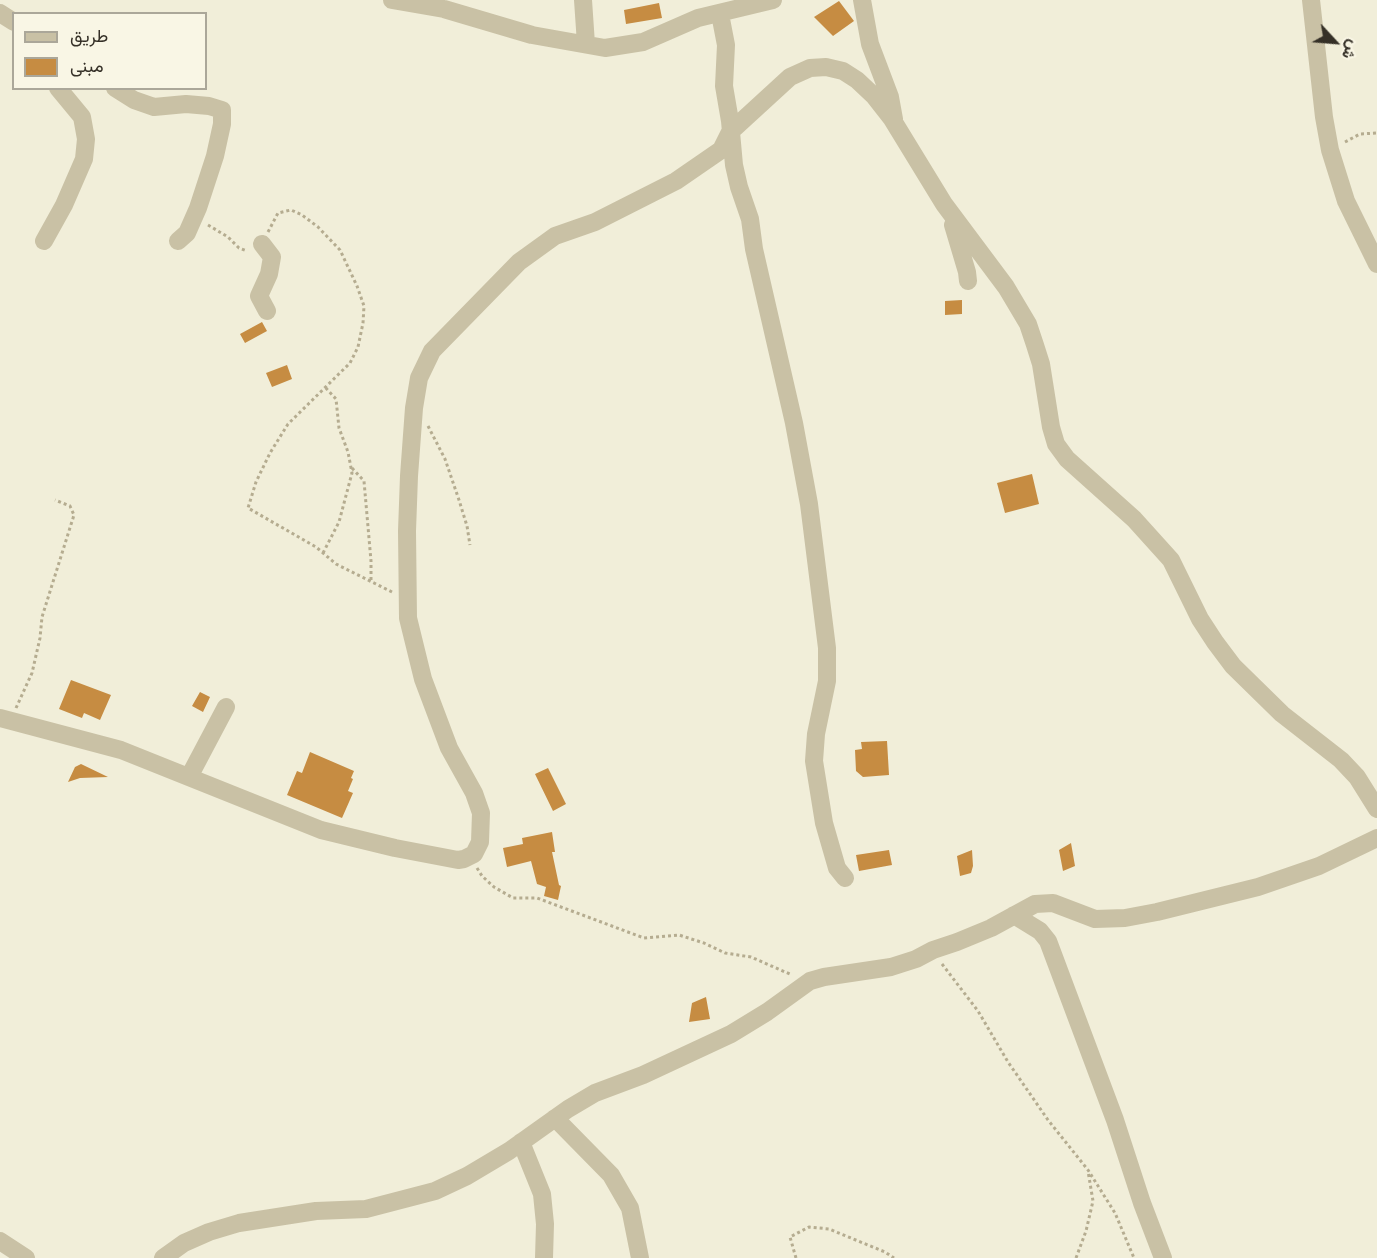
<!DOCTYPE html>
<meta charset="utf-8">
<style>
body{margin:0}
#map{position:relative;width:1377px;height:1258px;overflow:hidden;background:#f1eed9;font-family:"Open Sans",Vazirmatn,sans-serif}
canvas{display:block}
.legend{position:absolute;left:12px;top:12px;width:195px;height:78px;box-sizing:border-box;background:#f9f6e5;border:2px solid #aba799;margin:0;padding:8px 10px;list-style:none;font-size:18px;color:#353027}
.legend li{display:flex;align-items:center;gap:12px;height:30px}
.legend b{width:30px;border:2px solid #aba799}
.north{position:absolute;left:1305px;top:12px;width:60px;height:60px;-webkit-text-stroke:4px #f9f6e5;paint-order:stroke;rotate:116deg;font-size:16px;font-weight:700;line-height:24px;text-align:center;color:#353027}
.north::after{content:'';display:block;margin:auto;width:21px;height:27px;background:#353027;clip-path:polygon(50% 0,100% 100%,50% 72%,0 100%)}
</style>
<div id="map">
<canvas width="1377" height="1258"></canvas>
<ul class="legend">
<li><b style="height:8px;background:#c9c1a5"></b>طريق</li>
<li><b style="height:16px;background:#c68c42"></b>مبنى</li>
</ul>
<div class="north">ش</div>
</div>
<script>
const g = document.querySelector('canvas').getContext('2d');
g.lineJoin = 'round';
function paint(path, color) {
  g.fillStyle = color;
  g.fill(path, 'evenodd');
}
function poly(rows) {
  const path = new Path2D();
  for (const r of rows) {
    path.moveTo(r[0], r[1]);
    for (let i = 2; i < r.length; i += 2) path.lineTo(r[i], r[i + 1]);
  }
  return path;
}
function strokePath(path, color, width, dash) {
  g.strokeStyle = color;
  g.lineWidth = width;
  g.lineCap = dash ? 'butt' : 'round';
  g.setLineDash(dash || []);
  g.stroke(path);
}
paint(poly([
 [839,1,854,21,833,36,814,17],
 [659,3,662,18,626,24,624,10],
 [962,300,962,314,945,315,945,301],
 [262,322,267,331,245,343,240,334],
 [287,365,292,379,272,387,266,373],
 [1032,474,1039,504,1005,513,997,483],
 [71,680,111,695,100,720,84,713,82,718,59,709],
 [200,692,210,697,203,712,192,706],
 [887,741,889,775,863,777,856,771,855,750,862,749,861,742],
 [310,752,354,771,351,778,353,779,348,791,353,793,342,818,287,795,297,771,302,773],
 [81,764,108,777,80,778,68,782,75,767],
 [548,768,566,804,553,811,535,774],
 [552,832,555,852,552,852,559,885,561,886,558,900,544,896,546,887,537,884,531,861,507,867,503,848,523,844,522,838],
 [1071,843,1075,866,1063,871,1059,850],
 [889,850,892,865,859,871,856,855],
 [972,850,973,866,971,873,960,876,957,856],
 [706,997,710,1019,689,1022,692,1003]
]), '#c68c42');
strokePath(poly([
 [1345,142,1360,134,1377,133],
 [208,225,228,237,239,248,247,251],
 [268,232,278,213,291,210,302,215,318,227,340,250,357,286,364,306,363,323,358,347,350,363,288,424,270,453,256,482,248,508,316,547,336,564,392,592],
 [428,426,445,459,459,500,467,526,470,545],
 [352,468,364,481,371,561,371,581],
 [323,553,339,522,352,473,348,452,339,428,336,399,324,386],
 [16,708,32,673,40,638,42,617,74,515,70,506,55,500],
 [477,868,482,876,494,887,513,898,537,898,644,938,679,935,704,943,725,953,751,957,792,975],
 [942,964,978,1011,1008,1062,1048,1120,1088,1170,1115,1213,1134,1258],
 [796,1258,790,1237,809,1227,829,1229,885,1252,894,1258],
 [1076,1258,1086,1231,1093,1201,1088,1171]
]), '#b5ac90', 3, [3, 3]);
strokePath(poly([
 [392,0,444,9,532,35,605,48,643,42,698,18,773,0],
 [583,0,586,44],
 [862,0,870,44,890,97,894,119],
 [1311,0,1324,117,1330,150,1346,201,1377,264],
 [0,13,14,22],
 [720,14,726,45,724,86,730,121,734,165,739,187,750,219,754,249,794,423,809,504,827,648,827,681,816,734,814,761,824,823,837,868,845,878],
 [115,88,134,100,154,107,186,104,209,106,222,110,222,124,215,156,198,208,187,233,178,241],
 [953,225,967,272,968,281],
 [44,241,64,205,84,159,86,139,82,117,58,88],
 [262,244,272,257,269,274,259,296,267,311],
 [0,718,121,750,321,830,395,848,458,860,464,859,474,854,480,842,481,813,474,793,449,748,423,679,408,618,407,531,409,476,414,408,419,378,432,351,519,262,555,236,595,222,676,181,721,150,730,132,790,77,810,68,826,67,843,71,857,80,874,96,892,119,944,204,1006,287,1028,324,1035,345,1041,364,1051,427,1056,444,1067,459,1134,519,1171,560,1200,619,1215,642,1233,666,1282,714,1341,760,1357,777,1377,809],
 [189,777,226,707],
 [1014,915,1040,931,1048,941,1115,1120,1142,1203,1163,1258],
 [555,1118,611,1175,630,1208,640,1258],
 [521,1142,542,1194,545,1224,544,1258],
 [0,1241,26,1258],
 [163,1258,184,1243,209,1232,239,1223,316,1211,366,1209,435,1191,467,1176,509,1151,568,1109,595,1093,643,1075,731,1034,767,1012,810,981,824,977,891,967,916,959,933,950,957,942,991,928,1035,904,1053,903,1095,919,1125,918,1157,912,1258,887,1319,866,1377,838]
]), '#c9c1a5', 18);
</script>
